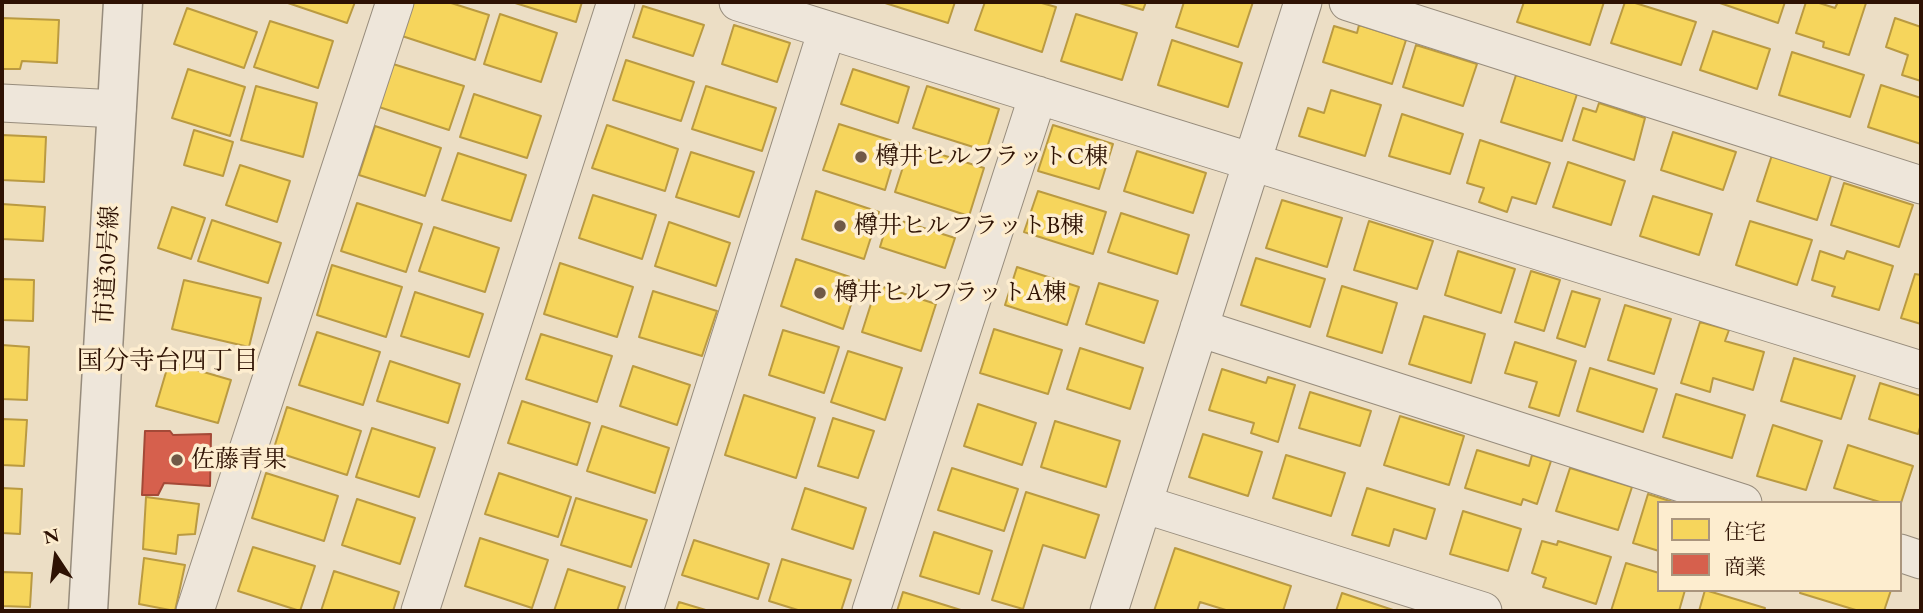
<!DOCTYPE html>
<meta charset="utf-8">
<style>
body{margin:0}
#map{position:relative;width:1923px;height:613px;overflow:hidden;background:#ecdec5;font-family:"EB Garamond","Noto Serif JP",serif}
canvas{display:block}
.frame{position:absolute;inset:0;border:4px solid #2e1203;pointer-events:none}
.legend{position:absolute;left:1657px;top:501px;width:245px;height:91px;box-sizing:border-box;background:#fdedcf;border:2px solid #aa957d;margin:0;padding:9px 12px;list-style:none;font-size:21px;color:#2e1203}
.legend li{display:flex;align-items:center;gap:14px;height:35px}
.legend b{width:35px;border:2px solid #aa957d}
.north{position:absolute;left:21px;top:522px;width:70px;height:70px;-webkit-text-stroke:5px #fdedcf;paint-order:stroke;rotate:347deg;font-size:19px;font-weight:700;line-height:28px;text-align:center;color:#2e1203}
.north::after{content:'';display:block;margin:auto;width:24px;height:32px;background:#2e1203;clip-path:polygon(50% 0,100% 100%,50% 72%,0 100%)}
</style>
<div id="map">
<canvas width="1923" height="613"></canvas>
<div class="frame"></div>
<ul class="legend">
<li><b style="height:19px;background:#f6d55c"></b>住宅</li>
<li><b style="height:19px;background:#d6604d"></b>商業</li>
</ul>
<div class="north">N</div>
</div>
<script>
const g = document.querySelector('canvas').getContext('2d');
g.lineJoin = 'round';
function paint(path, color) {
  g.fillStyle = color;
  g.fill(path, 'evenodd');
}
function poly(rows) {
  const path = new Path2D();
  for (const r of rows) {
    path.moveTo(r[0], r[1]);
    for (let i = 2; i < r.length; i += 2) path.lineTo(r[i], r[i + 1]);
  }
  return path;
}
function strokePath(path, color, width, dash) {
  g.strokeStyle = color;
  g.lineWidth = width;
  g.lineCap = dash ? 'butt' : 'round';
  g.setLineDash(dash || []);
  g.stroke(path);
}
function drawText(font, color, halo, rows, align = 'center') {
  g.font = font + ' "EB Garamond","Noto Serif JP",serif';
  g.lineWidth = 7;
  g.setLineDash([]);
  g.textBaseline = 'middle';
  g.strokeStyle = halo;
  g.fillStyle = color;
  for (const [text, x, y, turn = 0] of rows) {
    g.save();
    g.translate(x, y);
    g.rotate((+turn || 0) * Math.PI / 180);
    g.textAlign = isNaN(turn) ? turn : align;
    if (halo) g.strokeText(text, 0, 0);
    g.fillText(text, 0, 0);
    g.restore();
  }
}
const homes = poly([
 [285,2,355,2,347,23,285,2],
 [414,2,448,2,489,15,475,60,402,36,414,2],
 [512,2,582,2,576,22,512,2],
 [882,2,955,2,948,23,882,2],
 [985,2,1038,2,1056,7,1042,52,975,30,985,2],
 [1116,2,1146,2,1143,10,1116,2],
 [1184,2,1253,2,1238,47,1176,27,1184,2],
 [1524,2,1604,2,1590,45,1517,22,1524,2],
 [1625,2,1632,2,1696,22,1681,65,1611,43,1625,2],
 [1717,2,1785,2,1778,23,1717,2],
 [1806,2,1816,2,1835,8,1838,2,1866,3,1849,55,1823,47,1824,42,1796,33,1806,2],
 [643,6,704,25,693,56,633,37,643,6],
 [187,8,257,32,244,68,174,44,187,8],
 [500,14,557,33,541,82,484,64,500,14],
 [1076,14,1137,33,1122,80,1061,61,1076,14],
 [2,18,59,20,57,63,22,61,20,69,2,69,2,18],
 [1895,18,1921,27,1921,81,1902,75,1908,55,1886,47,1895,18],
 [270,21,333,41,318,88,254,67,270,21],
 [734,25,790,43,777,82,722,64,734,25],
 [1359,25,1406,40,1392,84,1323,62,1334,26,1357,33,1359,25],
 [1713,31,1770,49,1757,89,1700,70,1713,31],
 [1172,40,1242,63,1228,107,1158,85,1172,40],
 [1416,45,1477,64,1463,106,1403,87,1416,45],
 [1792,52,1864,75,1850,117,1779,95,1792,52],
 [626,60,694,82,681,121,613,100,626,60],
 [393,64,464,86,449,130,379,107,393,64],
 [188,69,245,87,230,136,172,118,188,69],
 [853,69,909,87,898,123,841,104,853,69],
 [1516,75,1577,94,1562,141,1501,122,1516,75],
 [1881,85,1921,98,1921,144,1868,127,1881,85],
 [256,86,317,103,303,157,241,140,256,86],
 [706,86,776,108,762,151,692,129,706,86],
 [927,86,999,109,986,151,913,128,927,86],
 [1331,90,1381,105,1365,156,1299,136,1308,108,1324,113,1331,90],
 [474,94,541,116,527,158,460,137,474,94],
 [1599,103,1645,118,1634,160,1573,140,1583,108,1596,112,1599,103],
 [1402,114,1463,134,1450,174,1389,156,1402,114],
 [839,124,899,143,885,190,823,170,839,124],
 [607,125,678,149,665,191,592,168,607,125],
 [1053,125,1113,144,1099,189,1038,171,1053,125],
 [375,126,441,148,425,196,359,175,375,126],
 [194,130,233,142,223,176,184,165,194,130],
 [1673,132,1736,152,1723,190,1661,170,1673,132],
 [2,135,46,137,44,182,2,180,2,135],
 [1480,140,1550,163,1536,204,1512,197,1507,212,1479,202,1484,188,1467,183,1480,140],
 [910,145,984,168,969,216,895,192,910,145],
 [1137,151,1206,173,1193,213,1124,191,1137,151],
 [691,152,754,172,739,217,676,197,691,152],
 [458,153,526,175,511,221,442,200,458,153],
 [1772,155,1832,173,1817,220,1757,201,1772,155],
 [1568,162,1625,181,1611,225,1553,207,1568,162],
 [240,165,290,181,277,222,226,205,240,165],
 [1844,183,1913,205,1899,247,1831,225,1844,183],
 [816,191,879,212,864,259,802,239,816,191],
 [1038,191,1106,212,1093,254,1024,232,1038,191],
 [593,195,656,215,642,259,579,238,593,195],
 [1653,196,1712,214,1699,255,1640,236,1653,196],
 [1282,200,1342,218,1327,267,1266,248,1282,200],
 [357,203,422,224,406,272,341,251,357,203],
 [2,204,45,207,43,241,2,239,2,204],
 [172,207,205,218,191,259,158,248,172,207],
 [1121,213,1189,235,1177,274,1108,252,1121,213],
 [889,217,955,238,945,268,880,247,889,217],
 [212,220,281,243,268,283,198,261,212,220],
 [1369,221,1433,241,1417,289,1354,270,1369,221],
 [1750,221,1812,240,1797,285,1736,265,1750,221],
 [669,222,730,243,716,286,655,266,669,222],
 [434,227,499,248,485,292,419,271,434,227],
 [1458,251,1515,269,1501,313,1445,295,1458,251],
 [1820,251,1844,259,1847,251,1893,266,1879,310,1832,296,1835,287,1812,280,1820,251],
 [1256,258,1325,279,1310,327,1241,305,1256,258],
 [796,259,859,280,843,329,781,306,796,259],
 [560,263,633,287,617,337,544,314,560,263],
 [332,265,402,287,386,337,317,315,332,265],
 [1017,267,1079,287,1067,325,1005,305,1017,267],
 [1531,271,1560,280,1544,331,1515,322,1531,271],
 [1915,274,1921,275,1921,324,1901,318,1915,274],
 [2,279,34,280,33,321,2,320,2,279],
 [184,280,261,298,249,347,172,329,184,280],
 [1099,283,1158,301,1144,343,1086,324,1099,283],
 [877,285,936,304,921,351,862,332,877,285],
 [1342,286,1397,303,1382,353,1327,336,1342,286],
 [653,291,717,311,702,356,639,337,653,291],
 [1572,291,1600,299,1585,347,1557,338,1572,291],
 [415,292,483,314,469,357,401,336,415,292],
 [1625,305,1671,319,1654,374,1608,360,1625,305],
 [1424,316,1485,334,1471,383,1409,364,1424,316],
 [1700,322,1729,330,1725,341,1764,352,1753,390,1713,378,1710,392,1681,383,1700,322],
 [994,329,1062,350,1048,394,980,373,994,329],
 [783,330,839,347,824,393,769,375,783,330],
 [317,332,380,352,363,405,299,385,317,332],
 [541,334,612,356,597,402,526,379,541,334],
 [1515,342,1576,361,1559,416,1529,407,1537,382,1505,373,1515,342],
 [2,345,29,347,27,400,2,399,2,345],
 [1080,348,1143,368,1130,409,1067,389,1080,348],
 [848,351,902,368,885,420,831,402,848,351],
 [1794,358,1855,376,1841,419,1781,401,1794,358],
 [390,361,460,384,448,423,377,401,390,361],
 [169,362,231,380,218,423,156,406,169,362],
 [633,366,690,385,677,425,620,406,633,366],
 [1590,368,1657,389,1643,432,1577,411,1590,368],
 [1222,369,1266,383,1268,377,1295,385,1278,442,1251,433,1254,423,1209,410,1222,369],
 [1880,383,1921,396,1921,424,1918,434,1869,419,1880,383],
 [1310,392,1371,411,1360,446,1299,428,1310,392],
 [1676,394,1745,415,1732,458,1663,437,1676,394],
 [744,395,815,418,796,478,725,455,744,395],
 [522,401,590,423,577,465,508,443,522,401],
 [978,404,1036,423,1022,465,964,446,978,404],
 [287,407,361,431,347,475,273,451,287,407],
 [1400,416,1464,436,1449,485,1384,465,1400,416],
 [833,418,874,431,858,478,818,466,833,418],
 [2,419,27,420,24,466,2,465,2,419],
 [1055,421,1120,441,1106,487,1041,467,1055,421],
 [1773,425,1822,441,1806,490,1757,476,1773,425],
 [602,426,669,448,655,493,587,471,602,426],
 [372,428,435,448,419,497,356,477,372,428],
 [1203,434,1262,452,1248,496,1189,477,1203,434],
 [1848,445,1913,466,1900,506,1900,503,1883,503,1834,488,1848,445],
 [1477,450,1529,466,1532,455,1551,461,1537,504,1523,499,1521,505,1465,488,1477,450],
 [1286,455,1345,473,1331,516,1273,498,1286,455],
 [952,468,1018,489,1004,531,938,510,952,468],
 [1570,468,1632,487,1618,530,1556,511,1570,468],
 [266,473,338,496,324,541,252,518,266,473],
 [499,473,571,497,558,537,485,514,499,473],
 [2,488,22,489,20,534,2,533,2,488],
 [805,488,866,508,853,549,792,529,805,488],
 [1367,488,1435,509,1426,539,1394,529,1389,546,1352,535,1367,488],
 [1026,492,1099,515,1085,558,1043,545,1023,609,992,600,1026,492],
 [1648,494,1676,503,1659,503,1659,551,1633,543,1648,494],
 [146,497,199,504,195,534,178,535,176,554,143,549,146,497],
 [576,498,647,520,631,567,561,545,576,498],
 [357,499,415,518,400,564,342,545,357,499],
 [1463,511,1521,529,1508,571,1450,554,1463,511],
 [934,532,992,551,979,594,920,576,934,532],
 [480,538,548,560,532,608,465,586,480,538],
 [694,540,769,564,758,599,682,575,694,540],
 [1542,541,1557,545,1558,541,1611,557,1596,604,1543,587,1546,578,1532,573,1542,541],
 [253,547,315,566,300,611,238,591,253,547],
 [1175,548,1291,586,1283,611,1229,611,1200,602,1197,611,1154,611,1175,548],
 [144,558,185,565,175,611,139,604,144,558],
 [782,559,851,580,841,611,801,611,769,601,782,559],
 [1626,563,1659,573,1659,590,1685,590,1679,611,1611,611,1626,563],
 [568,569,625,587,617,611,554,611,568,569],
 [334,571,399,592,393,611,321,611,334,571],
 [2,572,32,573,30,607,2,606,2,572],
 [1705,590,1765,608,1764,611,1699,611,1705,590],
 [1801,590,1891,590,1884,611,1859,611,1800,593,1801,590],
 [903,592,964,611,897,611,903,592],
 [1342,593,1396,611,1336,611,1342,593],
 [679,602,709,611,676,611,679,602]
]);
paint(homes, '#f6d55c');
strokePath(homes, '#ba9a41', 2);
const shops = poly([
 [145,431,170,431,173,435,211,434,210,486,164,483,158,495,142,495,145,431]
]);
paint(shops, '#d6604d');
strokePath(shops, '#a44937', 2);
const minor = poly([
 [738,2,1921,370],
 [1348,2,1921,185],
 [2,103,117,109],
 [1199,328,1743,503],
 [1143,504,1483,611],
 [1900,553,1921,560],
 [195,611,395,2],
 [420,611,616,2],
 [644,611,827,30],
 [871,611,1038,95],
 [1109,611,1303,2]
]);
const tertiary = poly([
 [88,611,123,2]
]);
strokePath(minor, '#978c7c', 39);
strokePath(tertiary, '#978c7c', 41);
strokePath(minor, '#eee6da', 37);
strokePath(tertiary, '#eee6da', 38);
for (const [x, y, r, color] of [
 [861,157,7,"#705947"],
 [840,226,7,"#705947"],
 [820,293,7,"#705947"],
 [177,460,7,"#705947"]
]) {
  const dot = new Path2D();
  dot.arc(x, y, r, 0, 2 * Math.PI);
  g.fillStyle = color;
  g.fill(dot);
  strokePath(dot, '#fdedcf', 2.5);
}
drawText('24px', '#2e1203', '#fdedcf', [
 ["樽井ヒルフラットC棟",875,157],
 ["樽井ヒルフラットB棟",854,226],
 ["樽井ヒルフラットA棟",834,293],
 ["佐藤青果",191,460]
], 'left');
drawText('24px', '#2e1203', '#fdedcf', [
 ["市道30号線",108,265,-87]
]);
drawText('26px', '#2e1203', '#fdedcf', [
 ["国分寺台四丁目",168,362]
]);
</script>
